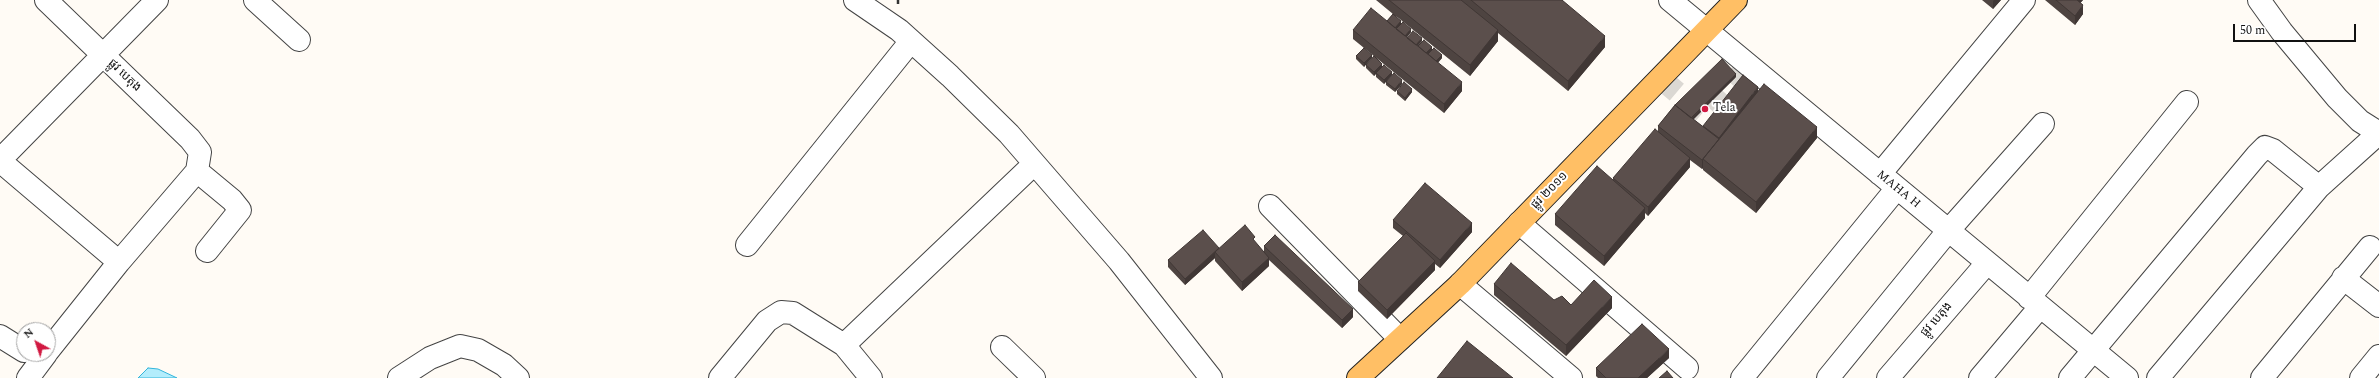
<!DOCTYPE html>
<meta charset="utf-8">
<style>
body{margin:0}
#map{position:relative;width:2379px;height:378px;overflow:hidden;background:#fffbf5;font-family:Spectral,serif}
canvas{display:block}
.north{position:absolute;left:16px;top:322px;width:40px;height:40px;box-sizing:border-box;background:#fff;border:1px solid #a0a0a0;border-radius:50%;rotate:320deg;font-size:11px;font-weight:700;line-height:16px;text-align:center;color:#111}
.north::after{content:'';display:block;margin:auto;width:14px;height:18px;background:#d11941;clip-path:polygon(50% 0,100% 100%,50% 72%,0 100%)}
.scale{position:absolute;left:2233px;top:24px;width:123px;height:18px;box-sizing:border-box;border:2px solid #111;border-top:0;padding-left:5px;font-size:12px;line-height:14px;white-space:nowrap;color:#111;-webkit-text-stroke:3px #fff;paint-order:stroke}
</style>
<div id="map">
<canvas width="2379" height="378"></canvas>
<div class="north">N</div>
<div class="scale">50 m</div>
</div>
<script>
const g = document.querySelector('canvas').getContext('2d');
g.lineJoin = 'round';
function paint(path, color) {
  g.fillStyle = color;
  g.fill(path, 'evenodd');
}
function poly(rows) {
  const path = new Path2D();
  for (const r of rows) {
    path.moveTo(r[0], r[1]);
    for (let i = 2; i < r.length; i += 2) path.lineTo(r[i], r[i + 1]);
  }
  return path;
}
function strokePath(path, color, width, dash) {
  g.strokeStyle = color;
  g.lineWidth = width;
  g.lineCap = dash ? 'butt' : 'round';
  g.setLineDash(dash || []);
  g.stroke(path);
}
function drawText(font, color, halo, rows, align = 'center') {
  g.font = font + ' Spectral,"Noto Sans Khmer",serif';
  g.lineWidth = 4;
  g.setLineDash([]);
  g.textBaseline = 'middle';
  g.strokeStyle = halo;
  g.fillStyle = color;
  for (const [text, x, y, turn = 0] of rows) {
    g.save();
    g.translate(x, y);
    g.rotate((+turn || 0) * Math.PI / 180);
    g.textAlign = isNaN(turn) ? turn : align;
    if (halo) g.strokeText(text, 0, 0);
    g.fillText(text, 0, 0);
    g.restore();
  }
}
const water = poly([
 [148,368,158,369,177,378,138,378,148,368]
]);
paint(water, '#b3edfc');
strokePath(water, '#33b5db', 1);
strokePath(poly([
 [1660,78,1704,115,1748,66]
]), '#dbd8d3', 22, [22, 11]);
const minor = poly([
 [46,0,190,139,200,152,197,171,119,262,48,351],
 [255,0,299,40],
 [855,0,899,30,950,76,1009,134,1119,261,1211,378],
 [1670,0,2127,378],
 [2259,0,2282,32,2337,98,2360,121,2379,133],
 [0,160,157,0],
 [0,161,119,262],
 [197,171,232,200,240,210,207,251],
 [1880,174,2024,0],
 [1270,206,1400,339],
 [1519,223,1687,368],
 [747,245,911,41],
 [2343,278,2379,306],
 [1460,284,1571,378],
 [2029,298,2187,102],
 [0,336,24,351],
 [844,345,1034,164],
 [1002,347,1034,378],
 [28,378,46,354],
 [399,378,430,358,460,346,478,350,504,365,518,378],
 [720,378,767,321,781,312,793,313,844,345,871,378],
 [1742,378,1897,188],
 [1828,378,1948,231,2043,124],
 [1888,378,1987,263],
 [1980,378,2040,307],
 [2070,378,2257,155,2265,147,2273,150,2319,187],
 [2158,378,2319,187,2379,133],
 [2262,378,2370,247],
 [2361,378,2379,356]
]);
const major = poly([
 [1358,378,1460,284,1736,0]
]);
strokePath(minor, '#444', 24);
strokePath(major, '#222', 24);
strokePath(poly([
 [898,0,898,6]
]), '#333', 2.5, [4, 2]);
strokePath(minor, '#fff', 22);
strokePath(major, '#ffbf65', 22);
paint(poly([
 [1376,0,1562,0,1605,47,1568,91,1498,33,1498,41,1470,76,1396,16,1401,23,1411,32,1407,37,1422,41,1417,46,1432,49,1442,58,1438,63,1462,91,1444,113,1353,39,1353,30,1387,21,1393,14],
 [1982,0,2001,0,1993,9],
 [2045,0,2083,0,2080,3,2083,14,2075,25],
 [1372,55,1364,67,1356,59,1356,56],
 [1366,65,1382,67,1392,75,1384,84,1376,77,1376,74,1374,76,1366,68],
 [1736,77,1693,119,1703,127,1703,126,1758,91,1817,138,1756,213,1703,170,1703,168,1702,169,1690,160,1690,167,1648,216,1645,213,1645,218,1604,266,1555,225,1555,214,1613,180,1613,178,1658,131,1658,126,1675,105],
 [1386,82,1402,84,1395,92,1386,85],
 [1397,91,1412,92,1405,101,1397,94],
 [1393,220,1472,232,1440,268,1435,264,1435,270,1387,319,1358,291,1358,282,1403,236,1393,228],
 [1255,242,1264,252,1264,246,1353,317,1342,328,1269,260,1269,266,1242,291,1215,261,1215,258,1185,285,1168,267,1168,260,1219,248],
 [1494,284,1571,305,1612,308,1566,356,1494,295],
 [1669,358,1647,378,1598,378,1596,376,1596,368]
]), '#4e4441');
paint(poly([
 [1994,0,2001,0,1993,9,1993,1],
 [2076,0,2083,0,2076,8],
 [2083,5,2083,14,2075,25,2075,16],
 [1401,21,1401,24,1394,33,1394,29],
 [1411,29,1411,32,1404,41,1404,38],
 [1498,30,1498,41,1470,76,1470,65],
 [1605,36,1605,47,1568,91,1568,81],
 [1422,38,1422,41,1414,50,1414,47],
 [1432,47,1432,50,1424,59,1424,55],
 [1372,55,1372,58,1364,67,1364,63],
 [1442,55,1442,58,1434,66,1434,63],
 [1382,64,1382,67,1374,76,1374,72],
 [1392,72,1392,75,1384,84,1384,80],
 [1736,74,1736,77,1689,124,1689,121],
 [1402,80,1402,84,1395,92,1395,89],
 [1462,82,1462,91,1444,113,1444,104],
 [1758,87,1758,95,1703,159,1703,168,1702,169,1702,160],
 [1412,89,1412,92,1405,101,1405,98],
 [1817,127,1817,138,1756,213,1756,202],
 [1690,158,1690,167,1648,216,1648,207],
 [1645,208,1645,218,1604,266,1604,256],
 [1472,223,1472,232,1440,268,1440,260],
 [1215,252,1215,258,1185,285,1185,279],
 [1269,258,1269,266,1242,291,1242,282],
 [1435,261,1435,270,1387,319,1387,310],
 [1612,297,1612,308,1566,356,1566,345],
 [1353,309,1353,317,1342,328,1342,320],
 [1669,349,1669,358,1647,378,1638,378]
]), '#403735');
const building = poly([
 [1389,0,1461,0,1498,30,1470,65,1389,0],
 [1471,0,1562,0,1605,36,1568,81,1471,0],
 [2056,0,2077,0,2083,5,2075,16,2056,0],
 [1371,8,1462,82,1444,104,1353,30,1371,8],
 [1393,14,1401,21,1395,28,1387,21,1393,14],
 [1403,22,1411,29,1405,36,1396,29,1403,22],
 [1413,31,1422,38,1416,45,1407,38,1413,31],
 [1424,40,1432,47,1426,53,1418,46,1424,40],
 [1364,48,1372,55,1364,63,1356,56,1364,48],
 [1434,48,1442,55,1436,61,1428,54,1434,48],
 [1374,56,1382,64,1374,72,1366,65,1374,56],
 [1722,59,1736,74,1691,118,1675,105,1722,59],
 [1384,65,1392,72,1384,80,1376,73,1384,65],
 [1394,73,1402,80,1395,89,1386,82,1394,73],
 [1743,75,1758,87,1719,138,1703,126,1743,75],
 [1404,82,1412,89,1405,98,1397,91,1404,82],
 [1764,84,1817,127,1756,202,1703,159,1764,84],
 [1675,105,1719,139,1702,160,1658,126,1675,105],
 [1655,129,1690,158,1648,207,1613,178,1655,129],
 [1597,166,1645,208,1604,256,1555,214,1597,166],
 [1425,183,1472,223,1440,260,1393,220,1425,183],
 [1245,225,1255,237,1253,239,1269,258,1242,282,1215,252,1245,225],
 [1203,230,1219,248,1185,279,1168,260,1203,230],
 [1406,233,1435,261,1387,310,1358,282,1406,233],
 [1275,235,1353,309,1342,320,1264,246,1275,235],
 [1511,263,1554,300,1562,296,1571,305,1594,280,1612,297,1566,345,1494,284,1511,263],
 [1642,324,1669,349,1638,378,1606,378,1596,368,1642,324],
 [1467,341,1513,378,1437,378,1467,341],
 [1667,371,1673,378,1659,378,1667,371]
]);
paint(building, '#5b4f4c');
strokePath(building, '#403735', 1);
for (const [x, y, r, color] of [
 [1705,109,4,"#d11941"]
]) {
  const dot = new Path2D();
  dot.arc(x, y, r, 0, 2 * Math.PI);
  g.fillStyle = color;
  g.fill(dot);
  strokePath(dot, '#fff', 1.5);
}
drawText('12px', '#111', '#fff', [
 ["ផ្លូវ បេតុង",124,76,44],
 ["MAHA H",1898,190,39],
 ["ផ្លូវ ២០១១",1550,191,-46],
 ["ផ្លូវ បេតុង",1937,320,-49]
]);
drawText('12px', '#111', '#fff', [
 ["Tela",1713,109]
], 'left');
</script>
